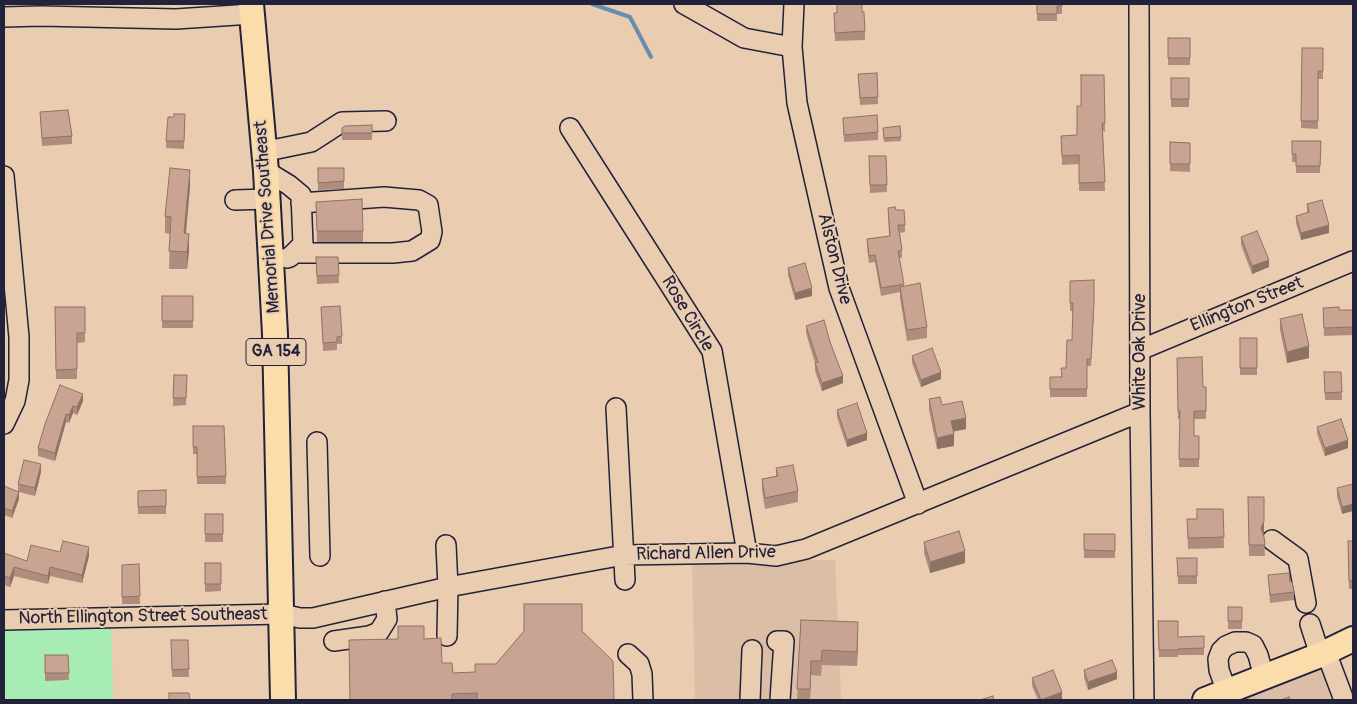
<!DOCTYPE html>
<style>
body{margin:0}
#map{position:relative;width:1357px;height:704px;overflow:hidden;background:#eaccb0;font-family:Pangolin,sans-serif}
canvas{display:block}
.frame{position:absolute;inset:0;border:5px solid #22223b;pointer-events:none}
</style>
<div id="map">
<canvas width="1357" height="704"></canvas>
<div class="frame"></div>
</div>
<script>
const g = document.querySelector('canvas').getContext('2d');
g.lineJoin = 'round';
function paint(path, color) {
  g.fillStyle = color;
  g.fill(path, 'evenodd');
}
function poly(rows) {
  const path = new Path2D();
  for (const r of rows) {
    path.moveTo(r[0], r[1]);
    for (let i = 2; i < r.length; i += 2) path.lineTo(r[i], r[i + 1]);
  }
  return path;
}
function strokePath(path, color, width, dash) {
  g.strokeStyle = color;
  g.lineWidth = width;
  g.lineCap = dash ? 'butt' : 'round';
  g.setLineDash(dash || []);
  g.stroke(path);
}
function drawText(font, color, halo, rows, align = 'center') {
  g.font = font + ' Pangolin,sans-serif';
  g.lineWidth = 4;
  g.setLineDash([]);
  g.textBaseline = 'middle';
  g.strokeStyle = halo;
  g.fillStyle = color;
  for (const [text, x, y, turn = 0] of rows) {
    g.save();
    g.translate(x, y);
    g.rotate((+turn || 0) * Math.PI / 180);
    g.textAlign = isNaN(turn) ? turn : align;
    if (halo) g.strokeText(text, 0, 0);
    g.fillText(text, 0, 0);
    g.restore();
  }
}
paint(poly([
 [692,560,835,560,841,700,695,700],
 [1326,652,1347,700,1203,700]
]), '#dcbda5');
paint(poly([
 [111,617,113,700,4,700,4,619]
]), '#a7ebb5');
strokePath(poly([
 [592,4,630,17,651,57]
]), '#698dad', 4);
const minor = poly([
 [684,4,744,38,792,47],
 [794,4,792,47,797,103,839,288,918,504],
 [1139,4,1140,412,1144,700],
 [4,17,41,16,176,19,252,14],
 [570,128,712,351,747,553],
 [264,150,277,149,311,142,342,122,386,121],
 [266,171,289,185,301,195,303,244,290,257,287,258],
 [4,176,19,337,19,380,15,401,4,424],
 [235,200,267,199],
 [294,253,393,253,412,251,430,240,432,232,428,205,419,200,384,197,301,203],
 [1140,350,1353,261],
 [616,408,625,580],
 [317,442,320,556],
 [1272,540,1298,559,1306,603],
 [446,545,448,587,447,636],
 [4,620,282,614,300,618,313,618,448,587,624,555,747,553,776,556,806,549,1140,412],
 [1310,624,1320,655],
 [334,641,369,636,379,632,387,619,385,601],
 [777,641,784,641,780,700],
 [1326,652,1344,700],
 [628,654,639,664,642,674,643,700],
 [1227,692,1219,670,1218,659,1221,651,1226,646,1235,642,1246,642,1253,645,1258,655,1264,677],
 [750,700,752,650]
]);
const major = poly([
 [251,4,266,171,275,334,283,700],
 [1205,700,1320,655,1353,639]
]);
strokePath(minor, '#22223b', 22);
strokePath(major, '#22223b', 28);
strokePath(minor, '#eaccb0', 19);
strokePath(major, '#faddab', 24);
paint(poly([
 [1037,4,1062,4,1062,14,1057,14,1057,21,1037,21],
 [862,12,865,31,865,40,835,41,834,13],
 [1168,38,1190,38,1190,65,1168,65],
 [1302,48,1323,48,1323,79,1318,79,1318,129,1301,128],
 [858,74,878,97,878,104,860,105],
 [1104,75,1105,132,1103,131,1105,191,1079,191,1079,164,1062,165,1061,136,1077,135,1081,106],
 [1171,78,1189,78,1189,107,1171,107],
 [40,112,72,136,72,144,42,146],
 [843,118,878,132,878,140,844,142],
 [185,122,184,149,166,148,166,141],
 [372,125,372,140,342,140,342,128],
 [900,126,901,141,884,142,883,132],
 [1292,141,1321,141,1320,173,1296,173,1296,162,1292,162],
 [1170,142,1190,143,1190,172,1170,171],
 [869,156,886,156,887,192,870,193],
 [318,168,344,168,344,189,318,190],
 [190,187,186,233,189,251,187,269,169,269,170,234,165,233,165,216],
 [316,202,363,231,363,242,317,242],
 [1307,204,1329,233,1301,240,1296,223,1296,216,1307,213],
 [888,208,896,210,905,225,905,232,900,233,902,250,902,258,899,258,904,286,927,327,927,338,907,341,900,298,900,292,881,296,875,262,869,263,867,247,867,239,889,236],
 [1241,237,1269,267,1252,274,1241,245],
 [316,257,338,257,339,283,317,284],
 [788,268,812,296,795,300,788,275],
 [1070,281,1094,310,1091,366,1087,366,1087,397,1050,397,1050,377,1061,377,1066,368,1072,340,1073,311,1070,311],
 [162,296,193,296,193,328,162,328],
 [55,307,85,307,85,342,77,343,77,379,56,379],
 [321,307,342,336,342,344,337,344,337,350,323,351],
 [1323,308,1339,310,1353,310,1353,335,1324,336],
 [1280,319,1309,358,1287,363,1280,330],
 [806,326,830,342,843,383,822,391,815,371,815,363,806,333],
 [1240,338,1257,338,1257,375,1240,375],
 [912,356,941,379,921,387,912,363],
 [1177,358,1203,387,1206,387,1206,419,1194,419,1194,436,1199,436,1199,467,1179,467,1180,419,1178,419],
 [1324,372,1341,372,1342,400,1325,400],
 [174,375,187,375,186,405,173,406],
 [60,385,83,401,77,415,73,413,69,423,66,422,55,461,38,456,38,448],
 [929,399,942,405,966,429,953,431,954,446,937,449,929,410],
 [837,410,867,440,847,447,837,417],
 [193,426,226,476,226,484,197,484,197,454,193,454],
 [1317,427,1348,448,1325,456,1317,434],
 [776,468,798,491,798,502,765,509,762,490,762,479,776,476],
 [41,472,35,496,19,492,19,499,12,518,4,515,4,486,18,492,18,484],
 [1353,484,1342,514,1337,496,1337,488],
 [166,490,166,514,138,514,138,491],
 [1248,497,1264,532,1263,534,1264,537,1265,556,1249,556],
 [1223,509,1224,548,1188,549,1187,519,1197,519],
 [205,514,223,514,223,542,205,542],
 [1084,534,1115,534,1115,558,1084,558],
 [1348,541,1353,541,1353,589,1349,589],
 [924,542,965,563,930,573,924,553],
 [60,552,89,556,82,583,50,576,48,584,14,576,10,587,4,585,4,553,27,561],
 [1177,558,1197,558,1197,584,1178,584],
 [205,563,221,563,221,591,205,592],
 [139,564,140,604,122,604,122,565],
 [1268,575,1290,582,1294,592,1294,600,1270,603],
 [1228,607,1242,607,1242,629,1228,629],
 [801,620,858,637,857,666,822,665,821,676,811,675,810,700,797,700],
 [1158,621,1178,637,1204,636,1204,655,1178,655,1178,657,1159,657],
 [398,626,424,639,442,663,453,673,475,672,496,664,524,631,582,631,614,700,350,700,398,639],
 [171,640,188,640,189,677,172,677],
 [45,655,68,655,69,680,45,681],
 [1084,670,1117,679,1088,690,1084,678],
 [1032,678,1062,700,1038,700,1032,686]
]), '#ae8d7e');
paint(poly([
 [190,170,190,187,184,251,184,233],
 [1329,225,1329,233,1301,240,1301,233],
 [189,234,189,251,187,269,187,252],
 [1269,260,1269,267,1252,274,1252,266],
 [812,288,812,296,795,300,795,293],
 [1309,346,1309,358,1287,363,1287,352],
 [941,372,941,379,921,387,921,380],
 [843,376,843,383,822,391,822,383],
 [83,394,83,401,77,415,77,407],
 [73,406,73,413,69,423,69,415],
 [66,414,66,422,55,461,55,453],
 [966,418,966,429,951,432,951,421],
 [867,433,867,440,847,447,847,440],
 [954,434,954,446,937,449,937,438],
 [1348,440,1348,448,1325,456,1325,448],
 [41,464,41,472,35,496,35,488],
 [19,492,19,499,12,518,12,511],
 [1353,504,1353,511,1342,514,1342,507],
 [1264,521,1264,532,1261,539,1261,528],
 [89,547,89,556,82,583,82,575],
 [965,551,965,563,930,573,930,562],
 [14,567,14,576,10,587,10,578],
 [50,567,50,576,48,584,48,576],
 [858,622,858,637,857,666,857,652],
 [811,661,811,675,810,700,810,689],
 [1117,672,1117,679,1088,690,1088,682],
 [1062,692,1062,700,1042,700]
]), '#8d7366');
const building = poly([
 [837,4,862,4,862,12,864,12,865,31,835,33,834,13,837,13,837,4],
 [1037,4,1062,4,1062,6,1057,6,1057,14,1037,14,1037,4],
 [1168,38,1190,38,1190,58,1168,58,1168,38],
 [1302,48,1323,48,1323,71,1318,71,1318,121,1301,121,1302,48],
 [877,73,878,97,860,98,858,74,877,73],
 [1081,75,1104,75,1105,123,1102,123,1105,182,1079,183,1079,155,1062,156,1061,136,1077,135,1077,106,1081,106,1081,75],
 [1171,78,1189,78,1189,99,1171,99,1171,78],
 [68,110,72,136,42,138,40,112,68,110],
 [174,114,185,114,184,141,166,141,168,117,174,117,174,114],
 [877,115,878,132,844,135,843,118,877,115],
 [372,125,372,133,342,133,342,128,345,126,372,125],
 [900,126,901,137,884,138,883,128,900,126],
 [1292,141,1321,141,1320,166,1296,166,1296,154,1292,154,1292,141],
 [1170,142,1190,143,1190,164,1170,164,1170,142],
 [869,156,886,156,887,185,870,185,869,156],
 [170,168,190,170,184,233,189,234,187,252,169,251,171,217,165,216,170,168],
 [318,168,344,168,344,181,318,183,318,168],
 [362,199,363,231,317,231,316,202,362,199],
 [1322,200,1329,225,1301,233,1296,216,1309,212,1307,204,1322,200],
 [895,207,896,210,904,210,905,225,898,225,902,250,898,251,904,284,881,288,875,255,869,256,867,239,890,236,888,208,895,207],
 [1257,231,1269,260,1252,266,1241,237,1257,231],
 [316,257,338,257,339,275,317,276,316,257],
 [805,263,812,288,795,293,788,268,805,263],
 [1094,280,1094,302,1091,359,1087,359,1087,389,1050,389,1050,377,1062,377,1061,368,1066,368,1067,340,1072,340,1073,303,1070,303,1070,281,1094,280],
 [920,283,927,327,907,330,900,287,920,283],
 [162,296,193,296,193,321,162,321,162,296],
 [340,306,342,336,337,337,337,342,323,343,321,307,340,306],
 [55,307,85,307,85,333,77,333,77,369,56,370,55,307],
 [1339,307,1339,310,1353,310,1353,327,1324,328,1323,308,1339,307],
 [1302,314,1309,346,1287,352,1280,319,1302,314],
 [824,320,830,342,843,376,822,383,815,363,818,362,806,326,824,320],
 [1240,338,1257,338,1257,368,1240,368,1240,338],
 [932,348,941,372,921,380,912,356,932,348],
 [1202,357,1203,387,1206,387,1206,411,1194,411,1194,436,1199,436,1199,459,1179,459,1180,411,1178,411,1177,358,1202,357],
 [1324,372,1341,372,1342,392,1325,393,1324,372],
 [174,375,187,375,186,398,173,398,174,375],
 [60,385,83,394,77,407,73,406,69,415,66,414,55,453,38,448,45,424,60,385],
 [940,397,942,405,962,401,966,418,951,421,954,434,937,438,929,399,940,397],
 [857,403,867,433,847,440,837,410,857,403],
 [1341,419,1348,440,1325,448,1317,427,1341,419],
 [193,426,224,426,226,476,197,477,197,447,193,447,193,426],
 [24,460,41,464,35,488,18,484,24,460],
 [793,465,798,491,765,498,762,479,778,476,776,468,793,465],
 [1353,484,1353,504,1342,507,1337,488,1353,484],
 [4,486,19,492,12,511,4,508,4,486],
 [166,490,166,506,138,507,138,491,166,490],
 [1248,497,1264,497,1264,521,1261,528,1264,537,1265,545,1249,545,1248,497],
 [1197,509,1223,509,1224,537,1188,538,1187,519,1197,519,1197,509],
 [205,514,223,514,223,534,205,534,205,514],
 [959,531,965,551,930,562,924,542,959,531],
 [1084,534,1115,534,1115,551,1084,550,1084,534],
 [63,541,89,547,82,575,50,567,48,576,14,567,10,578,4,576,4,553,27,561,31,545,60,552,63,541],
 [1348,541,1353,541,1353,581,1349,581,1348,541],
 [1177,558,1197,558,1197,576,1178,576,1177,558],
 [205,563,221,563,221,584,205,584,205,563],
 [139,564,140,596,122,597,122,565,139,564],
 [1289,573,1290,582,1292,582,1294,592,1270,595,1268,575,1289,573],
 [524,604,582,604,582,631,613,661,614,698,612,700,477,700,477,693,452,694,452,700,350,700,349,640,398,639,398,626,424,626,424,639,441,638,442,663,452,663,453,673,475,672,475,664,496,664,524,631,524,604],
 [1228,607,1242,607,1242,621,1228,621,1228,607],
 [801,620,858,622,857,652,822,650,821,661,811,661,810,689,797,689,801,620],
 [1158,621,1178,621,1178,637,1204,636,1204,648,1178,649,1178,650,1159,650,1158,621],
 [171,640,188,640,189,669,172,670,171,640],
 [45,655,68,655,69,673,45,673,45,655],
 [1112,660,1117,672,1088,682,1084,670,1112,660],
 [1053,670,1062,692,1041,700,1032,678,1053,670],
 [169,693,189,693,190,700,169,700,169,693],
 [993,696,994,700,980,700,993,696],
 [1289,697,1290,700,1281,700,1289,697]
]);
paint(building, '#caa492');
strokePath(building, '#8d7366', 1);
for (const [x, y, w] of [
 [276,352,60]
]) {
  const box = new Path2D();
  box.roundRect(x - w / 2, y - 13.5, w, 27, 4);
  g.fillStyle = '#eaccb0';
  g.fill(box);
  strokePath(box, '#22223b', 1);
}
drawText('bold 16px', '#22223b', null, [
 ["GA 154",276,352]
]);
drawText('18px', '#22223b', '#eaccb0', [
 ["Memorial Drive Southeast",268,217,-94],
 ["Alston Drive",834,259,76],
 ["Ellington Street",1247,305,-22],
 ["Rose Circle",687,314,59],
 ["White Oak Drive",1140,352,-90],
 ["Richard Allen Drive",706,554,-1],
 ["North Ellington Street Southeast",143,617,-1]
]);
</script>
